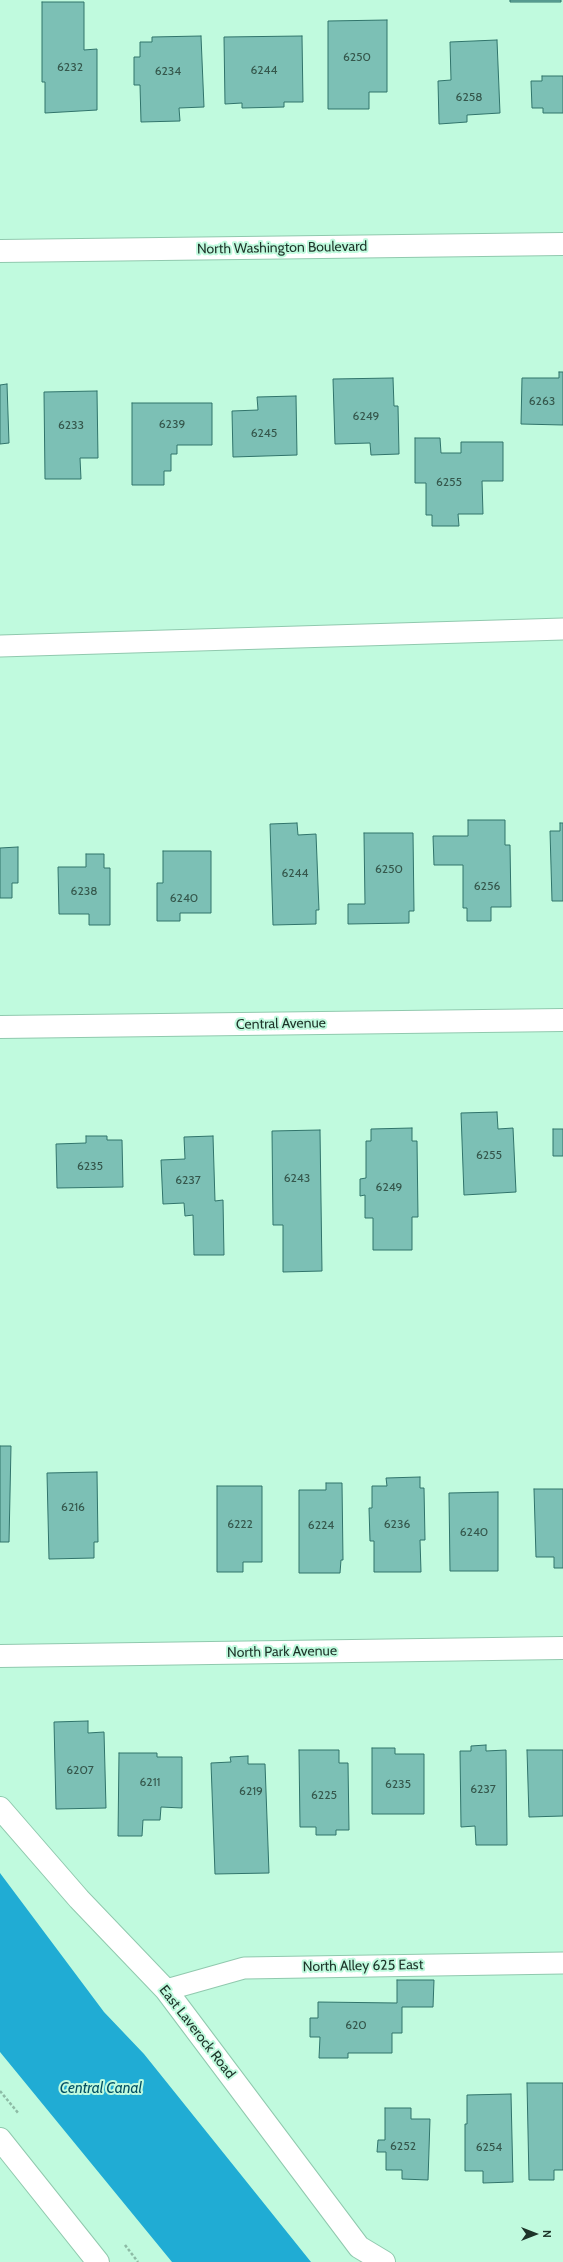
<!DOCTYPE html>
<style>
body{margin:0}
#map{position:relative;width:563px;height:2262px;overflow:hidden;background:#c0fade;font-family:Cabin,sans-serif}
canvas{display:block}
.north{position:absolute;left:515px;top:2214px;width:40px;height:40px;-webkit-text-stroke:3px #c0fade;paint-order:stroke;rotate:90deg;font-size:11px;font-weight:700;line-height:16px;text-align:center;color:#1d3429}
.north::after{content:'';display:block;margin:auto;width:14px;height:18px;background:#1d3429;clip-path:polygon(50% 0,100% 100%,50% 72%,0 100%)}
</style>
<div id="map">
<canvas width="563" height="2262"></canvas>
<div class="north">N</div>
</div>
<script>
const g = document.querySelector('canvas').getContext('2d');
g.lineJoin = 'round';
function paint(path, color) {
  g.fillStyle = color;
  g.fill(path, 'evenodd');
}
function poly(rows) {
  const path = new Path2D();
  for (const r of rows) {
    path.moveTo(r[0], r[1]);
    for (let i = 2; i < r.length; i += 2) path.lineTo(r[i], r[i + 1]);
  }
  return path;
}
function strokePath(path, color, width, dash) {
  g.strokeStyle = color;
  g.lineWidth = width;
  g.lineCap = dash ? 'butt' : 'round';
  g.setLineDash(dash || []);
  g.stroke(path);
}
function drawText(font, color, halo, rows, align = 'center') {
  g.font = font + ' Cabin,sans-serif';
  g.lineWidth = 4;
  g.setLineDash([]);
  g.textBaseline = 'middle';
  g.strokeStyle = halo;
  g.fillStyle = color;
  for (const [text, x, y, turn = 0] of rows) {
    g.save();
    g.translate(x, y);
    g.rotate((+turn || 0) * Math.PI / 180);
    g.textAlign = isNaN(turn) ? turn : align;
    if (halo) g.strokeText(text, 0, 0);
    g.fillText(text, 0, 0);
    g.restore();
  }
}
paint(poly([
 [0,1873,104,2012,144,2054,311,2262,172,2262,0,2052]
]), '#20acd4');
const building = poly([
 [510,0,561,0,561,2,510,2,510,0],
 [42,2,84,2,84,50,97,49,97,110,45,113,45,82,42,82,42,2],
 [387,20,387,92,369,92,369,109,328,109,328,21,387,20],
 [201,36,204,107,179,108,180,121,141,122,140,85,134,85,134,57,140,57,140,42,152,42,152,37,201,36],
 [302,36,303,102,284,102,284,107,242,108,242,103,225,104,224,37,302,36],
 [497,40,500,113,467,115,467,122,439,124,438,81,451,80,450,42,497,40],
 [542,76,563,76,563,113,543,113,543,108,532,108,531,81,542,81,542,76],
 [559,372,563,372,563,425,521,424,522,378,559,378,559,372],
 [393,378,394,406,398,406,399,454,371,455,370,443,335,444,333,379,393,378],
 [7,384,9,443,0,444,0,385,7,384],
 [97,391,98,458,80,458,81,479,45,479,44,392,97,391],
 [296,396,297,455,233,457,232,411,258,410,257,397,296,396],
 [132,403,212,403,212,445,177,445,177,454,171,454,171,471,164,471,164,485,132,485,132,403],
 [415,438,440,438,441,453,461,453,461,442,503,442,503,481,482,481,483,514,458,514,459,526,432,526,432,515,426,515,426,483,415,483,415,438],
 [468,820,505,820,505,845,510,845,511,907,491,907,491,921,467,921,467,908,463,908,463,865,434,865,433,836,468,836,468,820],
 [297,823,298,835,316,834,319,910,316,910,316,924,273,925,270,824,297,823],
 [560,823,563,823,563,901,552,901,550,831,560,831,560,823],
 [364,833,413,833,414,911,409,911,409,923,348,924,348,904,365,904,364,833],
 [18,847,18,883,12,883,12,898,0,898,0,848,18,847],
 [163,851,211,851,211,913,180,913,180,921,157,921,157,883,163,883,163,851],
 [86,854,104,854,104,868,110,868,110,925,89,925,89,914,59,914,58,867,86,867,86,854],
 [497,1112,498,1129,513,1128,516,1192,464,1195,461,1113,497,1112],
 [412,1128,412,1141,417,1141,418,1217,412,1217,412,1250,373,1250,373,1218,365,1218,365,1195,360,1196,360,1179,366,1178,366,1141,371,1141,371,1129,412,1128],
 [553,1129,563,1129,563,1156,553,1156,553,1129],
 [320,1130,322,1271,283,1272,283,1225,273,1225,272,1131,320,1130],
 [86,1136,107,1136,107,1140,122,1140,123,1187,57,1188,56,1144,86,1143,86,1136],
 [213,1136,215,1201,223,1200,224,1255,194,1255,193,1215,185,1216,184,1203,163,1204,161,1160,185,1159,184,1137,213,1136],
 [0,1446,11,1446,9,1542,0,1542,0,1446],
 [97,1472,98,1542,94,1542,94,1558,49,1559,47,1473,97,1472],
 [420,1477,420,1488,424,1488,425,1540,420,1540,421,1572,374,1572,374,1541,370,1541,369,1508,372,1508,372,1486,387,1486,386,1478,420,1477],
 [326,1483,342,1483,343,1560,341,1560,340,1573,299,1573,299,1490,326,1490,326,1483],
 [217,1486,262,1486,262,1562,243,1562,243,1572,217,1572,217,1486],
 [534,1489,563,1489,563,1568,554,1568,554,1557,536,1557,534,1489],
 [498,1492,498,1571,450,1571,449,1493,498,1492],
 [88,1721,88,1733,104,1732,106,1808,56,1809,54,1722,88,1721],
 [486,1745,486,1751,506,1750,507,1845,476,1845,475,1826,461,1827,460,1751,471,1751,471,1746,486,1745],
 [372,1748,395,1748,395,1754,424,1754,424,1814,372,1814,372,1748],
 [299,1750,339,1750,339,1763,348,1763,349,1830,336,1830,336,1835,316,1835,316,1827,300,1827,299,1750],
 [527,1750,563,1750,563,1816,529,1817,527,1750],
 [119,1753,157,1753,157,1757,182,1757,182,1808,161,1807,160,1820,143,1820,142,1836,118,1836,119,1753],
 [248,1756,248,1764,265,1764,269,1873,215,1874,211,1763,231,1762,230,1757,248,1756],
 [397,1980,434,1980,433,2007,402,2007,402,2033,392,2033,392,2053,348,2053,348,2058,319,2058,320,2037,310,2037,310,2018,318,2018,318,2002,397,2003,397,1980],
 [527,2083,563,2083,563,2170,554,2170,554,2180,529,2180,527,2083],
 [511,2094,513,2182,483,2183,483,2171,465,2171,465,2124,467,2124,467,2095,511,2094],
 [385,2108,411,2108,411,2119,430,2119,428,2180,402,2179,402,2170,386,2170,386,2152,377,2152,378,2140,385,2140,385,2108]
]);
paint(building, '#7cc0b5');
strokePath(building, '#30746b', 1);
const service = poly([
 [0,646,563,629],
 [166,1990,244,1968,563,1963]
]);
const minor = poly([
 [0,251,563,244],
 [0,1027,563,1020],
 [0,1656,563,1648],
 [0,1808,79,1899,166,1990,359,2247,384,2262]
]);
const secondary = poly([
 [0,2139,98,2262]
]);
strokePath(service, '#90c9ae', 23);
strokePath(minor, '#90c9ae', 24);
strokePath(secondary, '#90c9ae', 24);
strokePath(poly([
 [0,2091,19,2114],
 [125,2245,138,2262]
]), '#8dbba5', 2.5, [3, 2]);
strokePath(service, '#fff', 21);
strokePath(minor, '#fff', 22);
strokePath(secondary, '#fff', 22);
drawText('12px', '#35574c', null, [
 ["6250",357,57],
 ["6232",70,67],
 ["6244",264,70],
 ["6234",168,71],
 ["6258",469,97],
 ["6263",542,401],
 ["6249",366,416],
 ["6239",172,424],
 ["6233",71,425],
 ["6245",264,433],
 ["6255",449,482],
 ["6250",389,869],
 ["6244",295,873],
 ["6256",487,886],
 ["6238",84,891],
 ["6240",184,898],
 ["6255",489,1155],
 ["6235",90,1166],
 ["6243",297,1178],
 ["6237",188,1180],
 ["6249",389,1187],
 ["6216",73,1507],
 ["6222",240,1524],
 ["6236",397,1524],
 ["6224",321,1525],
 ["6240",474,1532],
 ["6207",80,1770],
 ["6211",150,1782],
 ["6235",398,1784],
 ["6237",483,1789],
 ["6219",251,1791],
 ["6225",324,1795],
 ["620",356,2025],
 ["6252",403,2146],
 ["6254",489,2147]
]);
drawText('14px', '#1d3429', '#c0fade', [
 ["North Washington Boulevard",282,248,-1],
 ["Central Avenue",281,1024,-1],
 ["North Park Avenue",282,1652,-1],
 ["North Alley 625 East",363,1966,-1],
 ["East Laverock Road",197,2032,52]
]);
drawText('italic 15px', '#024f64', '#c0fade', [
 ["Central Canal",101,2089]
]);
</script>
